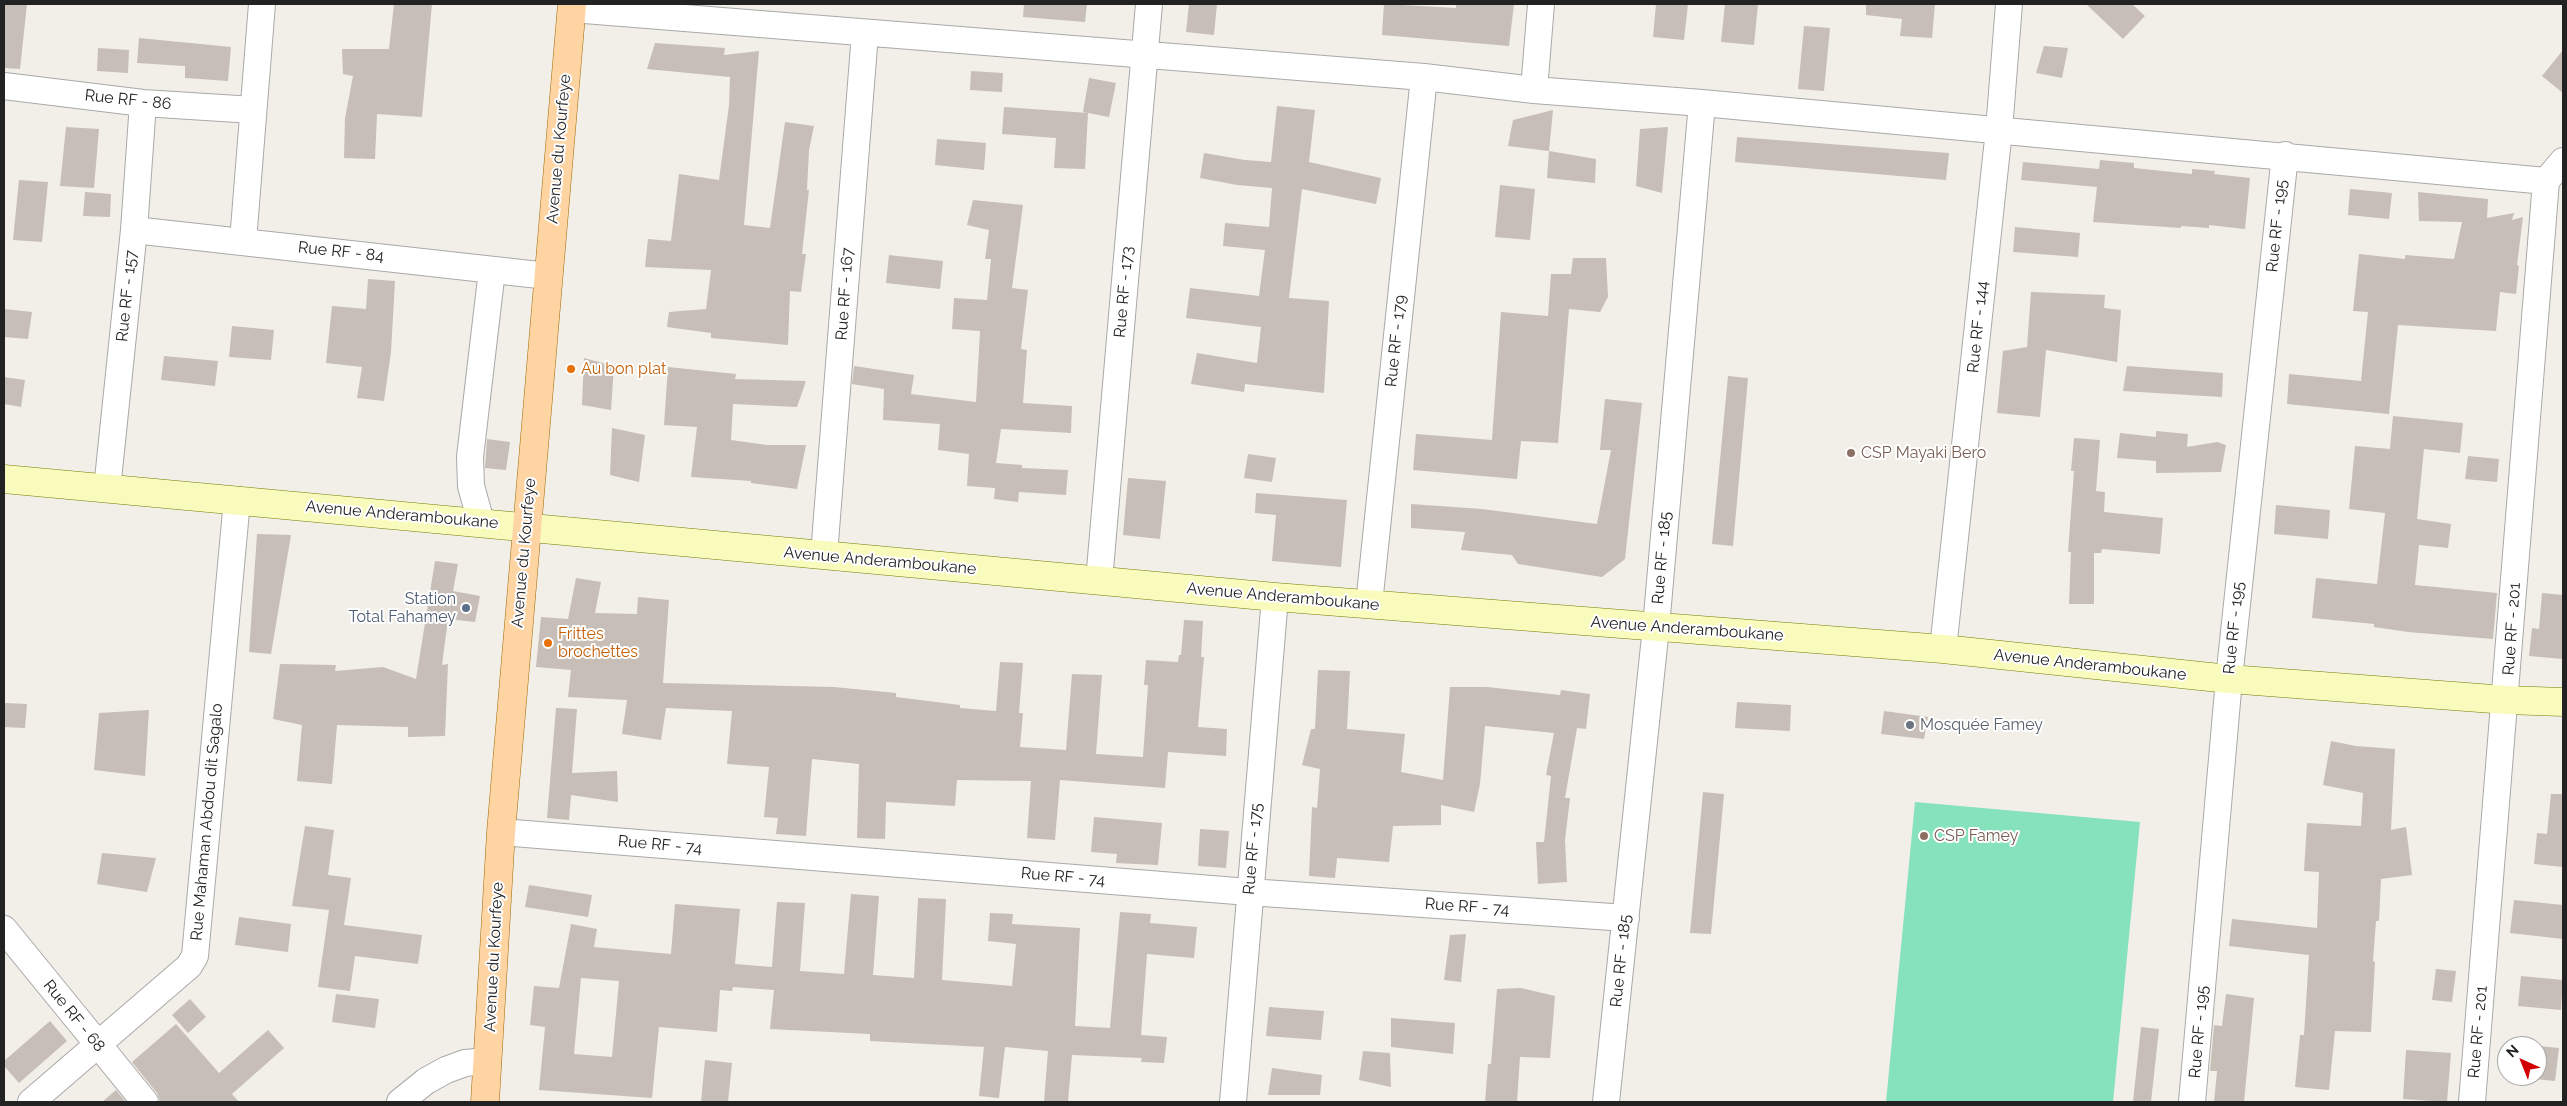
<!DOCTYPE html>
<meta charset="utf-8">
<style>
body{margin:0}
#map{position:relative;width:2567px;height:1106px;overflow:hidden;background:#f2efe8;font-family:Raleway,sans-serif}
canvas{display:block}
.frame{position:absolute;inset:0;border:5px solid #222;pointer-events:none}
.north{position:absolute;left:2497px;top:1036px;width:50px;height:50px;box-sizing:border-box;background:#fff;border:1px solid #a7a7a7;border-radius:50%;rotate:316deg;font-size:14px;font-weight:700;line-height:20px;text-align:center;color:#222}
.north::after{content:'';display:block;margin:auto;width:18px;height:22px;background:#d30003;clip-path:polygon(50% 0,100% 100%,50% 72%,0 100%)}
</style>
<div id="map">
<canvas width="2567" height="1106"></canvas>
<div class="frame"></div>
<div class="north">N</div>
</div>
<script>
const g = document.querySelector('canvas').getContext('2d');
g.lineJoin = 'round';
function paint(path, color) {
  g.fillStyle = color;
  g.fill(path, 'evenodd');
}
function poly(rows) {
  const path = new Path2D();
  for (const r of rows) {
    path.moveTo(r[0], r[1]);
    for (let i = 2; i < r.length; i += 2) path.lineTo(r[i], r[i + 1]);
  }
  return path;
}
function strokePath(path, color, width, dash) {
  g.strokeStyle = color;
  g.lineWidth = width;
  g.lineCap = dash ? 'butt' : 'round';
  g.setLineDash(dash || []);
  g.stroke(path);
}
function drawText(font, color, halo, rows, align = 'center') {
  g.font = font + ' Raleway,sans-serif';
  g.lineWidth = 4;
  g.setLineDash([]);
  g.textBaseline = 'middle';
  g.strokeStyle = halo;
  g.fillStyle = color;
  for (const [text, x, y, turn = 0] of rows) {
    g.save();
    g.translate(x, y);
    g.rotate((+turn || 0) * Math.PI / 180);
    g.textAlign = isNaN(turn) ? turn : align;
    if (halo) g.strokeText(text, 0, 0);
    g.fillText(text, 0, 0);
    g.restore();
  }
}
paint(poly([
 [1915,802,2140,822,2113,1102,1886,1102]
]), '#86e1bd');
paint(poly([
 [4,4,27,4,20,69,4,68],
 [394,4,432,4,422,117,377,114,375,159,344,158,345,118,353,76,343,74,342,49,389,49],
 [1024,4,1087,4,1085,22,1023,17],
 [1189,4,1217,4,1214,35,1186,32],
 [1384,4,1456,8,1456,4,1514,4,1509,46,1382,35],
 [1656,4,1688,4,1684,40,1653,37],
 [1725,4,1758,4,1754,45,1721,42],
 [1866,4,1935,4,1932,38,1900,36,1902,19,1866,15],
 [2086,4,2132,4,2145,16,2123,39],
 [1804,26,1830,28,1824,91,1798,89],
 [139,38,231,47,228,81,185,78,185,66,137,63],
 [655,43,725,48,724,55,759,51,744,225,770,228,785,122,814,126,809,150,807,190,809,190,802,254,806,254,801,292,790,291,788,345,711,338,711,333,667,327,669,312,706,309,711,270,645,267,648,239,671,241,679,174,719,180,729,105,730,77,647,69],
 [2044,46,2068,48,2062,78,2036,73],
 [98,48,129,50,128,73,97,71],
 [2563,50,2563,93,2542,76],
 [971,71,1003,73,1002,92,970,90],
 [1089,78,1116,83,1109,117,1088,113,1085,169,1054,168,1056,138,1002,134,1004,107,1088,113,1083,112],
 [1277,106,1315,110,1309,162,1381,178,1376,204,1302,189,1289,298,1329,301,1324,393,1245,384,1244,392,1191,384,1197,353,1257,363,1261,327,1186,318,1190,288,1259,296,1265,250,1223,246,1225,223,1269,227,1272,188,1237,185,1200,178,1204,153,1245,160,1271,162],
 [1553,110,1549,151,1508,146,1513,120],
 [66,127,99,129,94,188,60,186],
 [1668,127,1662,193,1636,186,1640,129],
 [1737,137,1949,153,1946,180,1735,162],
 [937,139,986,143,984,170,935,165],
 [1549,151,1596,159,1595,183,1547,178],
 [2100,160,2134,163,2134,168,2192,174,2192,169,2215,171,2214,174,2250,178,2245,229,2209,225,2209,228,2181,226,2181,228,2093,222,2097,187,2021,180,2023,162,2099,169],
 [19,180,48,182,42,242,13,240],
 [1500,185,1535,189,1530,240,1495,237],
 [2350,189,2392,193,2389,219,2348,215],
 [85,192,111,194,110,217,83,216],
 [2418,192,2488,199,2487,218,2514,213,2512,220,2523,217,2517,265,2519,266,2516,294,2500,292,2496,331,2398,325,2389,414,2287,404,2289,374,2361,381,2368,312,2353,311,2359,254,2405,259,2405,255,2454,259,2462,222,2419,221],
 [973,200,1023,205,1012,288,1028,290,1021,349,1027,350,1023,403,1072,406,1071,433,1001,429,996,463,1022,465,1022,468,1068,470,1066,495,1019,492,1018,502,994,499,995,488,967,486,969,454,938,450,940,424,883,420,884,389,852,384,854,366,914,375,911,394,976,402,980,331,952,329,954,298,987,300,991,259,985,259,989,230,967,225],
 [2015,227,2080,233,2078,257,2013,252],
 [889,255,943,261,940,289,886,283],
 [1573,258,1606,258,1608,297,1600,312,1569,309,1558,443,1521,441,1517,479,1413,470,1416,434,1492,440,1501,312,1548,316,1551,274,1571,274],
 [368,279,395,281,391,352,384,401,357,398,362,367,326,363,332,306,366,309],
 [2031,292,2105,295,2104,308,2121,310,2117,362,2046,350,2040,417,1997,413,2003,351,2027,347],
 [4,309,32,312,28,339,4,337],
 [232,326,274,330,271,360,229,357],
 [164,356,218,361,215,386,161,380],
 [584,358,614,366,611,410,582,405],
 [2127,366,2223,373,2222,397,2123,391],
 [668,367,736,374,735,379,806,381,797,407,733,404,731,440,767,445,806,445,797,489,751,483,751,481,691,477,697,427,664,425],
 [1728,376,1748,378,1733,546,1712,544],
 [4,377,25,380,21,407,4,404],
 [1605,399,1642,403,1625,559,1602,577,1518,564,1512,555,1461,550,1465,532,1411,528,1411,504,1482,509,1597,524,1611,450,1600,450],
 [2393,416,2463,423,2460,453,2424,449,2417,519,2451,524,2448,548,2419,545,2415,585,2497,593,2493,639,2408,632,2374,627,2374,624,2312,618,2316,578,2377,584,2385,513,2349,509,2355,446,2390,449],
 [612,428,645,435,639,482,610,475],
 [2156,431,2188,434,2187,447,2217,442,2226,445,2221,472,2156,473,2156,461,2117,458,2120,433,2156,437],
 [2074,438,2100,440,2096,491,2105,492,2104,512,2163,518,2160,554,2102,549,2101,553,2094,553,2094,604,2069,604,2071,552,2068,552,2074,471,2071,471],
 [487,439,510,442,506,470,485,468],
 [1248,454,1276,458,1272,482,1244,478],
 [2468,456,2499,459,2497,482,2465,479],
 [1128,478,1166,481,1160,539,1123,535],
 [1256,493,1347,500,1341,567,1272,561,1276,515,1255,513],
 [2276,505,2330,510,2328,539,2274,534],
 [257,534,291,535,271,654,249,652],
 [435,561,458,564,453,591,480,596,475,622,448,619,442,665,448,664,445,736,408,737,408,727,337,725,332,784,297,781,302,725,273,719,280,664,336,665,335,671,383,667,416,679],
 [576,578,601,582,595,613,637,614,638,597,669,600,663,683,834,687,896,693,896,697,960,705,960,708,996,711,1000,662,1023,663,1019,713,1023,713,1020,747,1066,750,1072,674,1102,675,1096,754,1143,757,1148,685,1144,685,1146,660,1178,662,1179,655,1181,655,1184,620,1203,621,1201,657,1204,657,1198,727,1227,729,1226,756,1168,752,1165,788,1060,780,1055,840,1027,838,1031,781,957,780,955,806,886,802,885,839,857,838,859,764,812,759,806,836,776,834,778,818,764,817,769,767,727,764,732,711,666,708,661,740,622,734,627,700,568,697,571,670,536,667,541,617,568,619],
 [2542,593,2563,595,2563,659,2529,656,2532,628,2539,629],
 [1318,670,1350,671,1347,729,1405,734,1401,772,1443,780,1450,687,1487,687,1560,695,1561,690,1590,694,1586,729,1577,728,1565,798,1570,798,1565,840,1567,882,1538,884,1536,842,1544,842,1551,776,1546,775,1554,733,1485,726,1480,784,1474,812,1441,805,1441,825,1393,826,1389,862,1337,858,1335,878,1309,876,1312,807,1317,808,1320,769,1302,765,1311,729,1315,729],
 [1737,702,1791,705,1790,731,1735,728],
 [4,703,27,704,25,728,4,727],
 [556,708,577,709,572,773,617,771,618,802,571,795,569,820,547,818],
 [149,710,145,776,94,770,99,713],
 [1884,711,1928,717,1924,739,1881,734],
 [2331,741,2356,746,2395,749,2391,830,2406,827,2412,875,2381,879,2379,921,2376,921,2373,961,2375,962,2371,1032,2335,1031,2329,1090,2295,1087,2300,1035,2304,1035,2309,955,2229,946,2232,919,2317,928,2319,872,2304,871,2307,823,2361,826,2363,793,2323,785],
 [1703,792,1724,794,1711,934,1690,933],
 [2551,794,2563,794,2563,867,2534,864,2537,833,2547,834],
 [1094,817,1162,823,1158,865,1116,863,1117,854,1091,852],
 [305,826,334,830,328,875,351,878,344,925,422,935,418,964,355,956,350,991,318,987,329,910,292,906],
 [1200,829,1229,831,1226,868,1198,866],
 [102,853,156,858,147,892,97,884],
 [529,885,592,895,588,917,525,907],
 [851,894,879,896,873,975,914,978,918,898,946,899,942,980,1012,986,1016,944,988,941,990,913,1013,914,1012,924,1080,928,1075,1026,1110,1028,1120,912,1151,914,1150,923,1197,927,1194,958,1147,954,1141,1035,1167,1037,1164,1063,1141,1062,1142,1058,1072,1055,1068,1102,1044,1102,1048,1051,1005,1047,999,1098,979,1096,984,1047,870,1041,870,1034,770,1029,774,990,733,987,732,991,720,990,717,1032,659,1027,652,1098,539,1090,545,1027,530,1025,534,986,559,988,571,924,597,929,594,947,671,954,675,904,740,909,735,964,772,967,777,902,805,903,800,971,844,974],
 [581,978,619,981,612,1057,574,1054],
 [2514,900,2563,905,2563,939,2510,933],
 [239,917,291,924,288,952,235,945],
 [1466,934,1461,982,1444,980,1450,935],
 [2436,969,2456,971,2452,1002,2432,1000],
 [2521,976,2563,980,2561,1010,2518,1006],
 [1521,988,1555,996,1550,1058,1520,1057,1517,1102,1485,1102,1488,1064,1491,1064,1497,989],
 [336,994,379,999,375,1028,332,1022],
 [2226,994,2254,998,2244,1102,2214,1102,2217,1071,2210,1071,2214,1025,2222,1026],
 [190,999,206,1017,188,1033,172,1015],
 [1269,1007,1324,1011,1321,1040,1266,1036],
 [1391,1018,1455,1023,1453,1054,1391,1047],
 [50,1021,67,1041,19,1083,4,1066,4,1061],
 [176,1024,219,1073,268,1030,284,1048,232,1094,239,1102,160,1102,157,1093,132,1062],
 [2141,1027,2159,1029,2151,1102,2133,1102],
 [2528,1045,2559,1048,2555,1081,2524,1078,2537,1076,2537,1046],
 [2406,1050,2451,1053,2447,1102,2403,1099],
 [1363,1051,1390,1053,1391,1087,1359,1080],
 [705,1060,732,1063,728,1102,701,1102],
 [1272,1068,1322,1075,1320,1095,1268,1095],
 [116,1090,126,1102,102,1102]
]), '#c7beb7');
const street = poly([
 [572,9,1424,77,1534,90,1702,103,2546,181],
 [4,86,143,103,253,110],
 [1534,90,1541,4],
 [134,230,548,276],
 [243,241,262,4],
 [107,489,134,230,143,103],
 [481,522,471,486,470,457,492,270],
 [824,555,865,33],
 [1099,581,1149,4],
 [1369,604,1424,77],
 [1943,649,1999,130,2009,4],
 [501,832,1249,892,1626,918],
 [4,929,145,1102],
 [31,1102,189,966,195,956,237,500],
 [400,1102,426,1081,446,1070,465,1063,488,1061],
 [1233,1102,1275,597],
 [1606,1102,1656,627,1702,103],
 [2192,1102,2229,679,2285,155],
 [2472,1102,2546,181,2563,161]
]);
const secondary = poly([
 [4,479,1275,597,1943,649,2229,679,2506,700,2563,702]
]);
const primary = poly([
 [485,1102,501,832,572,4]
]);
strokePath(street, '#a9a9a9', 28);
strokePath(secondary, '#737e03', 29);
strokePath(primary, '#9f6800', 29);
strokePath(street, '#fff', 26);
strokePath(secondary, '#f9fbbd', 28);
strokePath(primary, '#fdd4a2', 28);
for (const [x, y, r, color] of [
 [571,369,5,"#e8710a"],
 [1851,453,5,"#8d6e63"],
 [466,608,5,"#5c6f8a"],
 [548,643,5,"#e8710a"],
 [1910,725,5,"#6b7280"],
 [1924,836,5,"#8d6e63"]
]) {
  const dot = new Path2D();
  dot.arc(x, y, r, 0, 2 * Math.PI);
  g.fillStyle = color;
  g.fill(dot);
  strokePath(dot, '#fff', 2);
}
drawText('16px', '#222', '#fff', [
 ["Rue RF - 86",128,100,6],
 ["Avenue du Kourfeye",559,149,-85],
 ["Rue RF - 195",2277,226,-84],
 ["Rue RF - 84",341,252,6],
 ["Rue RF - 173",1124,292,-85],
 ["Rue RF - 167",845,294,-86],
 ["Rue RF - 157",127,296,-84],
 ["Rue RF - 144",1978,327,-84],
 ["Rue RF - 179",1396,341,-84],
 ["Avenue Anderamboukane",402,515,5],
 ["Avenue du Kourfeye",524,553,-85],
 ["Rue RF - 185",1662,558,-85],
 ["Avenue Anderamboukane",880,561,5],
 ["Avenue Anderamboukane",1283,597,5],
 ["Rue RF - 195",2234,628,-84],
 ["Avenue Anderamboukane",1687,629,4],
 ["Rue RF - 201",2512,629,-86],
 ["Avenue Anderamboukane",2090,665,6],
 ["Rue Mahaman Abdou dit Sagalo",207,822,-85],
 ["Rue RF - 74",660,845,5],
 ["Rue RF - 175",1253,849,-85],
 ["Rue RF - 74",1063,877,5],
 ["Rue RF - 74",1467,907,4],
 ["Avenue du Kourfeye",494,957,-87],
 ["Rue RF - 185",1621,961,-84],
 ["Rue RF - 68",74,1016,51],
 ["Rue RF - 195",2199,1032,-85],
 ["Rue RF - 201",2478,1032,-85]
]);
drawText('16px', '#c56008', '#fff', [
 ["Au bon plat",581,369],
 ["Frittes",558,634],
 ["brochettes",558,652]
], 'left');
drawText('16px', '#785e54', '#fff', [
 ["CSP Mayaki Bero",1861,453],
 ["CSP Famey",1934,836]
], 'left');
drawText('16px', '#4e5e75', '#fff', [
 ["Station",456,599],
 ["Total Fahamey",456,617]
], 'right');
drawText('16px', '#5b616d', '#fff', [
 ["Mosquée Famey",1920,725]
], 'left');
</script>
